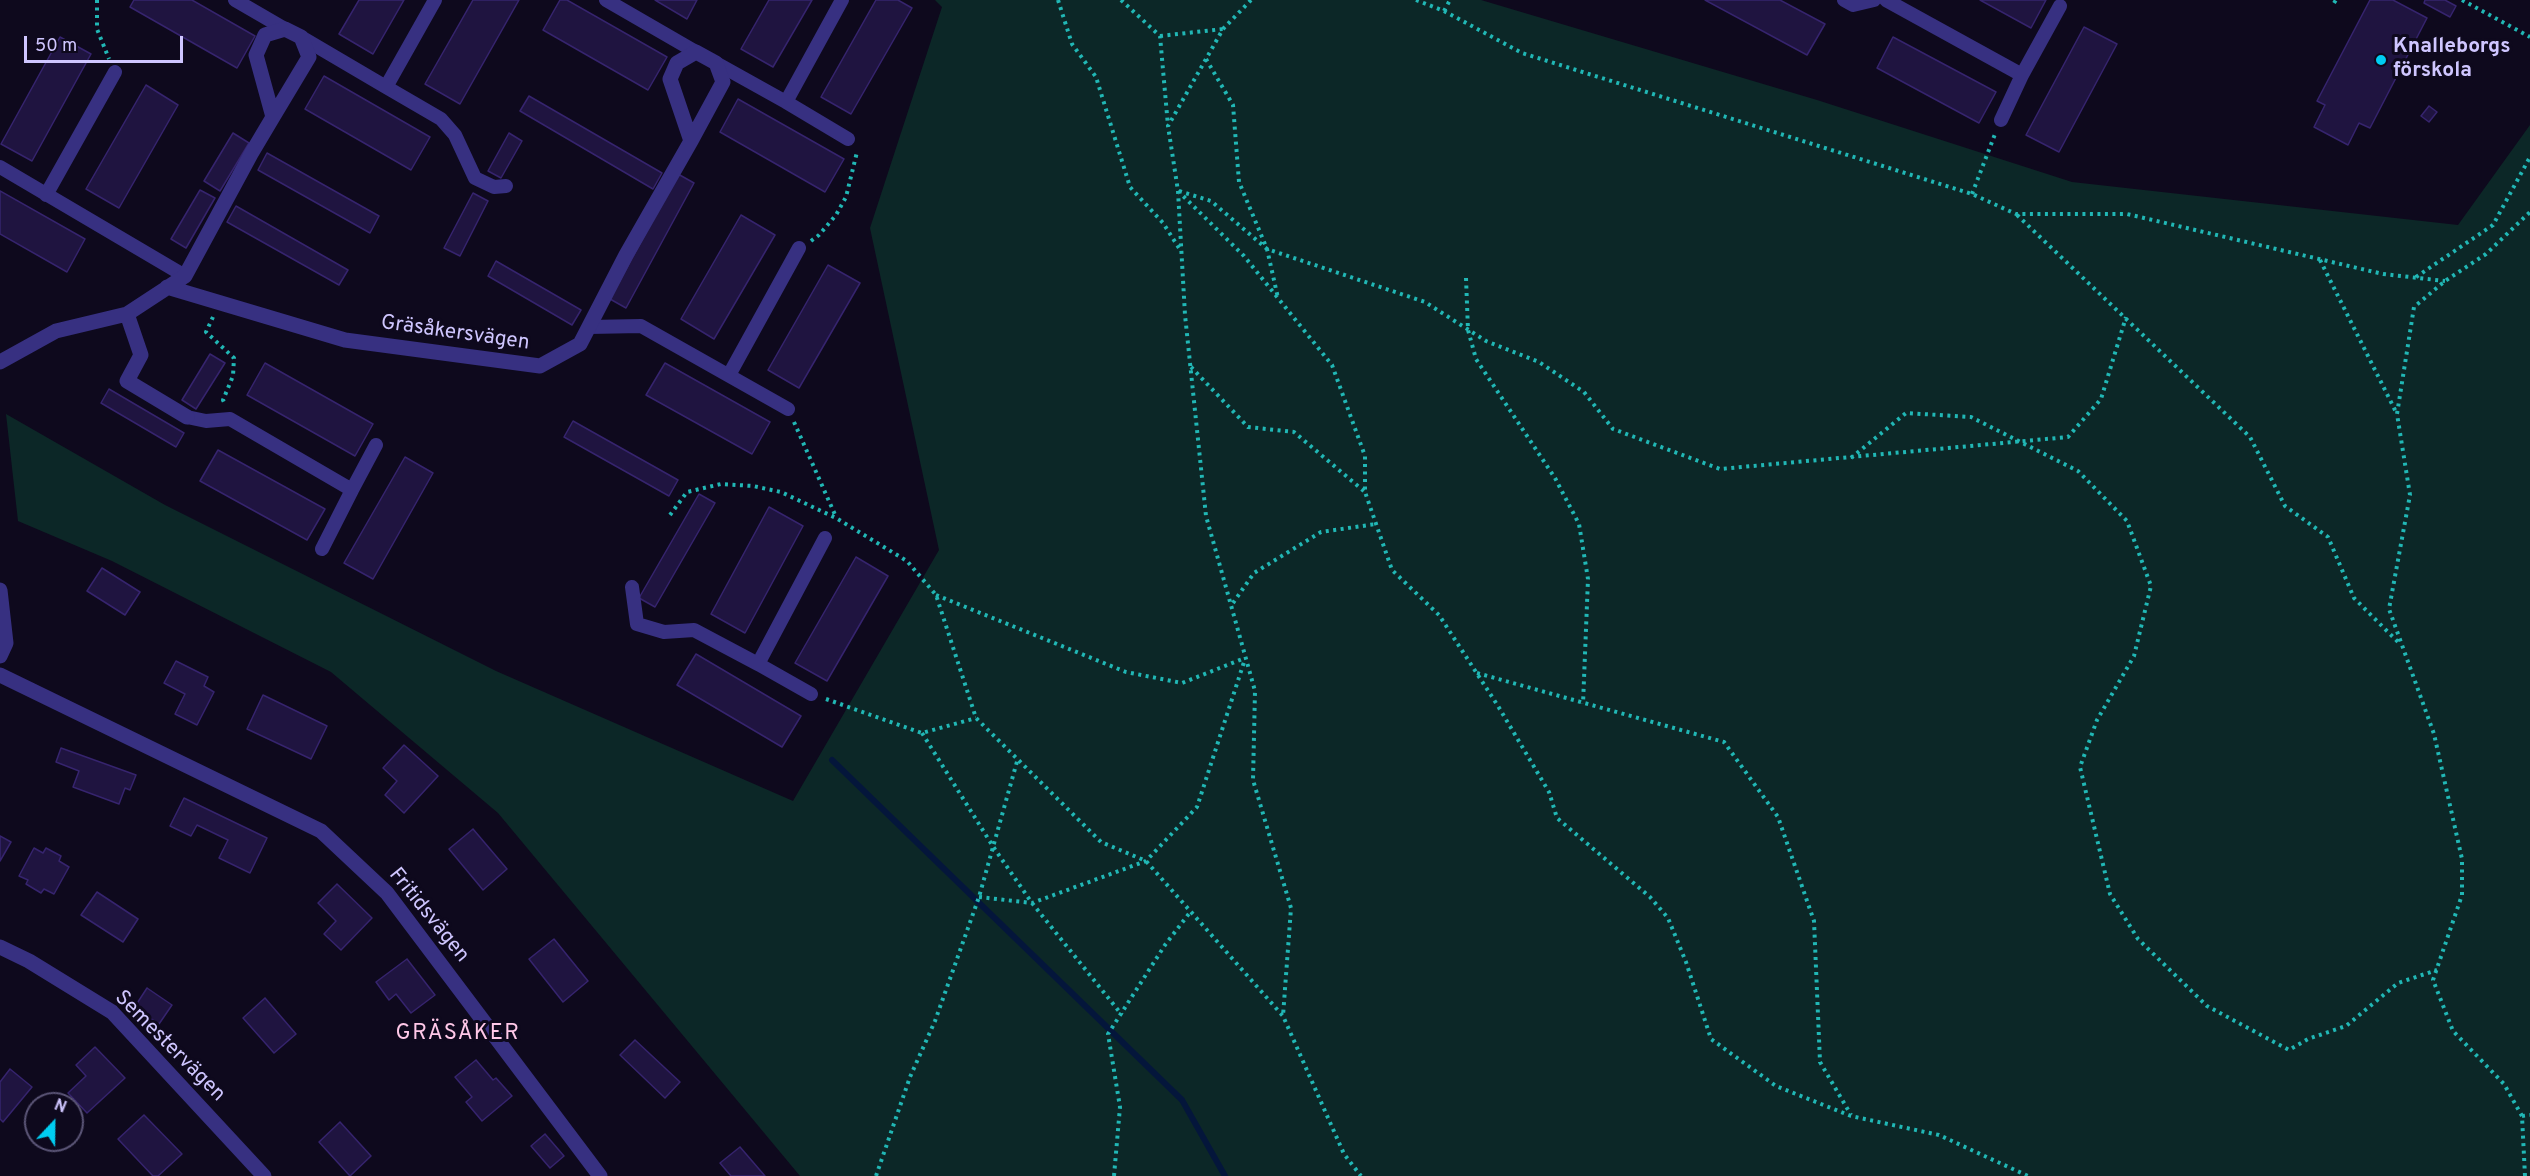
<!DOCTYPE html>
<meta charset="utf-8">
<style>
body{margin:0}
#map{position:relative;width:2530px;height:1176px;overflow:hidden;background:#0e091d;font-family:Overpass,sans-serif}
canvas{display:block}
.north{position:absolute;left:24px;top:1092px;width:60px;height:60px;box-sizing:border-box;background:#0e091d;border:2px solid #5b5577;border-radius:50%;rotate:22deg;font-size:16px;font-weight:700;line-height:24px;text-align:center;color:#cfc6ff}
.north::after{content:'';display:block;margin:auto;width:21px;height:27px;background:#00cdf1;clip-path:polygon(50% 0,100% 100%,50% 72%,0 100%)}
.scale{position:absolute;left:24px;top:36px;width:159px;height:27px;box-sizing:border-box;border:3px solid #cfc6ff;border-top:0;padding-left:8px;font-size:18px;line-height:21px;white-space:nowrap;color:#cfc6ff;-webkit-text-stroke:4px #0e091d;paint-order:stroke}
</style>
<div id="map">
<canvas width="2530" height="1176"></canvas>
<div class="north">N</div>
<div class="scale">50 m</div>
</div>
<script>
const g = document.querySelector('canvas').getContext('2d');
g.lineJoin = 'round';
function paint(path, color) {
  g.fillStyle = color;
  g.fill(path, 'evenodd');
}
function poly(rows) {
  const path = new Path2D();
  for (const r of rows) {
    path.moveTo(r[0], r[1]);
    for (let i = 2; i < r.length; i += 2) path.lineTo(r[i], r[i + 1]);
  }
  return path;
}
function strokePath(path, color, width, dash) {
  g.strokeStyle = color;
  g.lineWidth = width;
  g.lineCap = dash ? 'butt' : 'round';
  g.setLineDash(dash || []);
  g.stroke(path);
}
function drawText(font, color, halo, rows, align = 'center') {
  g.font = font + ' Overpass,sans-serif';
  g.lineWidth = 6;
  g.setLineDash([]);
  g.textBaseline = 'middle';
  g.strokeStyle = halo;
  g.fillStyle = color;
  for (const [text, x, y, turn = 0] of rows) {
    g.save();
    g.translate(x, y);
    g.rotate((+turn || 0) * Math.PI / 180);
    g.textAlign = isNaN(turn) ? turn : align;
    if (halo) g.strokeText(text, 0, 0);
    g.fillText(text, 0, 0);
    g.restore();
  }
}
paint(poly([
 [935,0,1481,0,1817,100,2072,182,2458,225,2530,125,2530,1176,800,1176,498,813,331,672,112,561,18,521,6,414,165,505,496,671,793,801,939,550,870,228,942,7]
]), '#0c2727');
strokePath(poly([
 [832,760,1182,1100,1225,1176]
]), '#04163b', 6);
const building = poly([
 [134,0,192,0,255,36,237,68,130,7,134,0],
 [359,0,404,0,373,54,339,34,359,0],
 [473,0,519,0,460,104,425,84,473,0],
 [560,0,567,0,667,57,648,90,543,30,560,0],
 [655,0,697,0,687,19,655,0],
 [769,0,812,0,773,67,741,49,769,0],
 [876,0,898,0,912,8,851,114,821,97,876,0],
 [1705,0,1780,0,1825,24,1807,55,1705,0],
 [1980,0,2046,0,2031,28,1980,0],
 [2370,0,2393,0,2427,18,2370,128,2359,123,2348,145,2314,127,2325,105,2317,101,2370,0],
 [2425,0,2445,0,2456,6,2450,17,2424,3,2425,0],
 [2084,27,2117,44,2059,152,2026,135,2084,27],
 [60,37,91,54,32,161,1,144,60,37],
 [1893,37,1996,92,1979,123,1877,68,1893,37],
 [324,76,430,137,411,170,305,109,324,76],
 [146,85,178,105,119,208,86,189,146,85],
 [529,96,662,173,653,189,520,111,529,96],
 [738,99,844,159,825,192,720,132,738,99],
 [2429,106,2437,112,2429,122,2421,116,2429,106],
 [233,133,249,143,220,191,204,181,233,133],
 [509,133,522,141,501,178,488,171,509,133],
 [267,153,379,216,370,233,258,170,267,153],
 [678,174,694,183,626,308,610,299,678,174],
 [200,190,215,198,186,248,171,239,200,190],
 [0,191,85,239,67,272,0,234,0,191],
 [473,193,488,201,460,256,444,248,473,193],
 [236,206,348,270,339,285,227,222,236,206],
 [741,215,775,235,714,339,681,319,741,215],
 [496,261,581,310,572,325,488,276,496,261],
 [828,265,860,283,799,388,768,370,828,265],
 [210,354,225,363,196,409,182,400,210,354],
 [265,363,373,424,355,456,247,395,265,363],
 [665,363,770,422,752,454,646,395,665,363],
 [109,389,184,433,176,447,101,403,109,389],
 [573,421,678,480,669,496,564,437,573,421],
 [218,450,325,509,307,540,200,481,218,450],
 [405,457,433,473,373,579,344,563,405,457],
 [699,494,715,503,655,607,639,598,699,494],
 [769,507,803,526,745,633,711,614,769,507],
 [856,557,888,576,827,681,795,663,856,557],
 [102,568,140,592,125,615,87,591,102,568],
 [696,654,801,716,782,747,677,685,696,654],
 [176,661,208,677,204,686,214,692,197,725,175,714,185,694,164,683,176,661],
 [263,695,327,726,311,759,247,729,263,695],
 [404,745,438,776,404,813,385,795,397,781,383,768,404,745],
 [61,748,136,775,130,790,125,788,119,804,73,787,79,771,56,762,61,748],
 [184,798,267,838,250,873,219,858,228,840,197,825,191,836,170,826,184,798],
 [473,829,507,869,483,890,449,849,473,829],
 [0,836,11,842,0,861,0,836],
 [34,848,43,853,46,848,61,856,59,861,69,867,54,894,44,889,41,893,26,884,28,880,19,876,34,848],
 [337,884,372,918,341,950,324,934,336,921,318,903,337,884],
 [97,892,138,919,123,942,81,915,97,892],
 [554,939,588,981,563,1002,529,959,554,939],
 [407,959,435,995,411,1013,396,994,389,1000,376,982,407,959],
 [147,988,172,1005,159,1024,134,1008,147,988],
 [265,998,296,1034,274,1053,243,1018,265,998],
 [635,1040,680,1082,665,1098,620,1055,635,1040],
 [95,1047,125,1078,87,1113,68,1093,86,1076,76,1065,95,1047],
 [476,1060,493,1080,496,1078,512,1096,482,1121,466,1102,472,1097,455,1077,476,1060],
 [10,1069,32,1087,3,1122,0,1119,0,1082,10,1069],
 [144,1115,182,1154,158,1176,153,1176,118,1139,144,1115],
 [340,1122,371,1156,350,1176,319,1142,340,1122],
 [545,1134,564,1156,550,1168,531,1146,545,1134],
 [740,1147,765,1176,731,1176,720,1163,740,1147]
]);
paint(building, '#1f1440');
strokePath(building, '#36246e', 1.5);
strokePath(poly([
 [97,0,97,29,109,59],
 [1058,0,1072,44,1096,77,1130,187,1163,223,1179,248],
 [1121,0,1160,36,1168,126],
 [1251,0,1223,29,1168,126,1178,191,1185,315,1206,516,1255,691,1253,780,1291,908,1283,1016],
 [1416,0,1444,11,1522,53,1972,194,2016,214,2127,214,2383,274,2445,281],
 [2462,0,2530,37],
 [2334,3,2336,0],
 [1444,11,1450,0],
 [1160,36,1223,29],
 [1206,59,1233,105,1239,182,1267,249,1278,298],
 [1178,191,1244,256,1332,365,1365,456,1365,492,1392,570,1439,615,1498,706,1549,792,1557,818,1650,897,1668,918,1686,962,1711,1039,1776,1086,1851,1116,1939,1135,2028,1176],
 [1179,191,1211,201,1267,249,1425,302,1486,341,1539,362,1584,392,1613,429,1720,469,2068,437,2101,399,2126,317],
 [1972,194,1995,134],
 [2017,215,2250,437,2285,506,2328,537,2354,598,2400,644],
 [811,241,819,235,836,215,846,197,857,152],
 [2320,260,2397,414],
 [2416,277,2493,225,2530,157],
 [1466,278,1468,330,1476,359,1555,478,1579,524,1588,579,1583,704],
 [213,317,206,332,234,358,233,376,223,400,225,404],
 [1191,367,1248,427,1294,432,1365,492],
 [794,422,836,517],
 [1851,458,1906,413,1971,417,2078,471,2127,521,2151,586,2134,656,2097,720,2080,767,2110,894,2138,939,2207,1006,2289,1050,2308,1039,2346,1026,2398,983,2437,970],
 [670,515,687,492,721,484,753,486,781,492,836,518,907,561,936,595,976,718,1101,842,1146,861,1283,1016,1344,1154,1361,1176],
 [936,595,1126,672,1182,683,1245,658],
 [1233,603,1254,573,1321,532,1376,524],
 [1477,673,1724,742,1778,817,1814,921,1820,1062,1851,1115],
 [826,699,922,733,976,718],
 [922,733,994,848,1032,903,1122,1015],
 [979,897,1032,903,1146,861,1197,807,1245,659],
 [2522,1116,2530,1115],
 [876,1176,910,1077,935,1021,979,897,1018,758],
 [1114,1176,1120,1107,1108,1034,1165,945,1191,911],
 [2525,1176,2522,1116,2504,1084,2453,1031,2433,980,2462,895,2462,859,2434,734,2389,609,2410,495,2397,414,2414,307,2445,281,2486,254,2530,212]
]), '#21b7b5', 4, [3, 4.5]);
strokePath(poly([
 [235,0,285,29],
 [606,0,696,52],
 [1844,0,1853,5,1874,0],
 [1886,0,2022,75,2060,6],
 [301,37,386,87,435,0],
 [716,63,786,102,842,0],
 [386,87,441,119,455,135,475,178,494,187,506,186],
 [786,102,848,139],
 [2001,120,2022,75],
 [0,167,185,276],
 [46,195,115,72],
 [589,327,641,326,788,409],
 [729,375,799,248],
 [187,417,206,421,230,419,352,490,322,549],
 [352,490,376,445],
 [632,587,637,624,664,632,694,630,758,664,825,538],
 [758,664,811,694]
]), '#373081', 14);
strokePath(poly([
 [167,287,345,340,540,366,580,344,626,255,691,141,723,82,716,63,696,52,677,63,670,79,691,141],
 [127,314,141,355,127,381,187,417],
 [0,362,56,331,127,314,185,276,251,154,273,117,309,57,301,37,285,29,265,35,256,55,273,117],
 [0,590,6,643,0,656],
 [0,675,321,831,387,893,600,1176],
 [0,947,29,961,112,1012,264,1176]
]), '#373081', 15);
for (const [x, y, r, color] of [
 [2381,60,6,"#00cdf1"]
]) {
  const dot = new Path2D();
  dot.arc(x, y, r, 0, 2 * Math.PI);
  g.fillStyle = color;
  g.fill(dot);
  strokePath(dot, '#0e091d', 2);
}
drawText('bold 21px', '#cfc6ff', '#0e091d', [
 ["Knalleborgs",2393,48],
 ["förskola",2393,72]
], 'left');
drawText('21px', '#cfc6ff', '#0e091d', [
 ["Gräsåkersvägen",455,334,8],
 ["Fritidsvägen",428,916,51],
 ["Semestervägen",169,1047,45]
]);
g.letterSpacing = '1.5px';
drawText('22px', '#ffc8e8', '#0e091d', [
 ["GRÄSÅKER",458,1035]
]);
g.letterSpacing = '0px';
</script>
